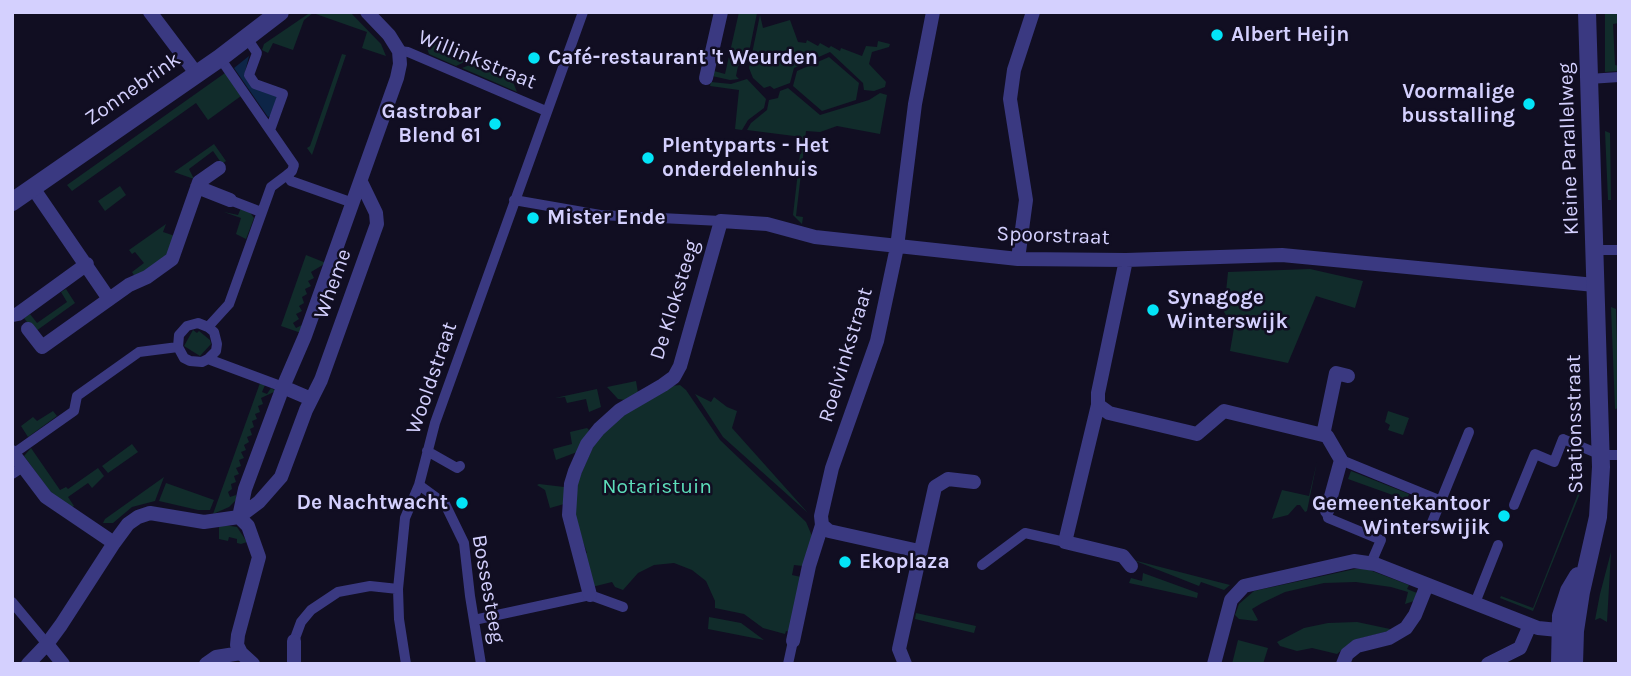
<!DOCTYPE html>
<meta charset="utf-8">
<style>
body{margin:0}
#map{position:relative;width:1631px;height:676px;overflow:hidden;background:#110e22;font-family:Karla,sans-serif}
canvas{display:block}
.frame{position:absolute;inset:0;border:14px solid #d4d0fe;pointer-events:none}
</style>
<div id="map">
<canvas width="1631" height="676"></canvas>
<div class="frame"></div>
</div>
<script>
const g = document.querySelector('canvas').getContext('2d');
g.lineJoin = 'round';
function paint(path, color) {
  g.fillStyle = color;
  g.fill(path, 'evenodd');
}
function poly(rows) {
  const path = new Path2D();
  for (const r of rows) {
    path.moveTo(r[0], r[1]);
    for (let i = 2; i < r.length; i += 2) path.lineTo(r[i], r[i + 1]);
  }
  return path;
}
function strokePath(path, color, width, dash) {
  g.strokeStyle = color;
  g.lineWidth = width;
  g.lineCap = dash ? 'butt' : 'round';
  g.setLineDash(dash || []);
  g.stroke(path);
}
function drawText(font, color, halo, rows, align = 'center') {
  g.font = font + ' Karla,sans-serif';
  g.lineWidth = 5;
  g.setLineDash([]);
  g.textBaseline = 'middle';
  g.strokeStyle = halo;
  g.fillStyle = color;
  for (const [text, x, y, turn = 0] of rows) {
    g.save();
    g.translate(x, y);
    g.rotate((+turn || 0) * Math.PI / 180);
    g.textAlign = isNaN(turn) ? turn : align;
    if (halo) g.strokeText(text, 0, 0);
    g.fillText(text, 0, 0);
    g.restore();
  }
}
paint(poly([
 [311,12,350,12,381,44,386,56,362,48,367,32,313,13,304,20,293,50,273,43,268,53,262,50,264,44],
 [739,12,757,13,747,62,738,66,736,76,739,79,730,80,712,76,714,71,725,74],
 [1605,12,1619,12,1619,23,1613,24,1615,65,1619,66,1619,71,1605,72],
 [760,15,763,28,790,20,798,42,806,43,807,40,818,46,820,43,829,48,831,46,840,51,841,48,862,56,866,46,877,47,878,41,890,44,889,47,872,52,869,64,886,82,885,87,874,91,864,90,863,83,830,52,794,68,790,83,774,89,770,86,764,88,753,78,749,68],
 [433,43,471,59,456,66,429,54,427,48],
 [342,54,346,55,312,155,307,148,310,146],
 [829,57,859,83,856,100,822,111,793,86,797,71],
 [477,62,511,77,517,92,462,68],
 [225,73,241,96,208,120,196,103,72,191,67,185],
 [747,79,766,99,764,108,748,120,742,130,735,129,739,90,710,86,711,82,731,84],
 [788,88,820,115,869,100,880,93,887,95,880,134,837,126,820,132,806,131,796,216,803,217,802,224,793,215,802,137,747,130,751,123,767,110,769,100,778,98,780,91],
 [1605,131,1610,133,1611,200,1608,200],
 [214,144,226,161,222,164,213,151,189,169,194,179,174,172],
 [120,186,126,195,105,211,98,201],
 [241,208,249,211,254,218,246,239,236,234,241,218,224,212,238,215],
 [166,224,163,232,175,236,169,255,135,277,132,272,144,263,135,252,132,254,129,250],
 [306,255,326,263,311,272,314,278,308,281,311,286,305,289,307,294,302,297,304,303,299,306,302,311,296,314,299,319,293,323,296,328,302,325,301,333,281,326],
 [1310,269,1363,281,1355,308,1316,296,1288,363,1230,351,1234,328,1224,312,1228,272],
 [66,289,75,303,36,331,30,326,24,318,30,314,37,323,67,302,61,292],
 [1611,307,1616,309,1619,408,1615,409],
 [193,330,197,333,199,331,210,340,211,344,200,356,184,346],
 [636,381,638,393,625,400,618,399,607,387],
 [260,383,265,385,262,392,267,394,271,388,276,391,261,398,263,404,258,406,260,412,255,414,257,419,252,421,254,427,250,429,252,435,247,437,249,442,244,445,246,450,241,452,244,458,239,460,241,466,236,468,239,474,234,476,236,482,231,484,232,489,228,492,230,497,236,495,236,500,229,507,213,514],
 [680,385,686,390,720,440,806,522,812,536,803,566,794,565,792,575,801,577,789,632,786,631,785,634,763,628,744,614,715,608,715,601,706,581,692,570,674,563,654,565,638,573,623,590,615,587,612,582,592,587,583,554,587,553,574,517,578,481,595,442,616,419,671,386],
 [597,389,601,407,589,412,586,399,567,403,565,397,555,398],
 [695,394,711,402,714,397,727,407,737,411,732,428,808,513,723,437],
 [53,411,57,416,28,437,21,426,33,417,37,421],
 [1388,411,1409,418,1403,435,1388,430,1390,425,1385,422],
 [587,428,589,430,577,452,556,460,553,449,572,444,570,432],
 [132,444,138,452,108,473,102,466],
 [31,448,60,490,66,487,68,489,98,468,104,476,92,488,88,483,68,497,74,506,71,508,52,494,24,456],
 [1317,462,1307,511,1305,512,1300,505,1297,505,1288,515,1272,519,1282,490,1309,496],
 [1351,471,1409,494,1405,505,1399,503,1401,498,1348,479],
 [164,477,155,501,132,507,113,523,103,523,105,519],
 [166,483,214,500,210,510,198,510,159,501],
 [539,484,564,487,564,504,550,508,545,490,537,485],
 [1581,486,1583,486,1533,611,1500,598,1501,596,1533,608],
 [224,525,237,527,247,542,241,544,237,543,237,539,229,537,228,541,219,539,219,526],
 [1611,552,1607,622,1600,618,1595,620,1600,594],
 [1133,560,1230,585,1224,590,1201,582,1199,586],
 [1355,569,1367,569,1409,585,1407,589,1417,593,1414,601,1405,604,1408,592,1391,587,1356,582,1324,583,1285,592,1262,603,1252,609,1258,620,1256,621,1239,619,1235,615,1239,604,1254,591],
 [1143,573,1198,593,1197,598,1129,583,1131,578,1142,581],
 [916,613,976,626,974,633,915,619],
 [709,617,741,623,764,640,708,629],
 [1357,622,1390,629,1389,631,1354,640,1337,654,1312,648,1297,651,1280,646,1277,642,1304,628,1328,623],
 [1238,640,1268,648,1263,664,1232,664]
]), '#112c2b');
paint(poly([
 [249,56,244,76,278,96,272,115,268,117,234,68]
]), '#0d2547');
strokePath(poly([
 [247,38,257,53,249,75,255,84,283,94,270,130],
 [399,51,408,52,546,111],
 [220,58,294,165,292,171,287,175,291,181,353,203],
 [1589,79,1619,77],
 [230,200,261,212],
 [514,200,600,215,721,221],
 [1595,250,1619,250],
 [208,327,229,304,271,187,287,175],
 [178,347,184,358,190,361,202,362,208,359,283,387],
 [178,347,179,335,187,326,198,323,208,327],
 [208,359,216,351,217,344,214,332,208,327],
 [427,451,457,468,460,466],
 [13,454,74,411,77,396,139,352,178,347],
 [1341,460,1441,501],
 [12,474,23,467],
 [419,485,445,504,464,543,470,596,481,664],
 [1514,505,1535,454,1554,462,1563,439,1601,455,1619,455],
 [1327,511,1328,518,1381,540,1371,563],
 [1431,525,1469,432],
 [982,565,1025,533,1065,542],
 [12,602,47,644],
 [1475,603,1498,545],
 [474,620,590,595,623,607],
 [294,641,301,622,311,610,338,592,370,586,398,589],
 [406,664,399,619,398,589,405,518,419,485,435,423,583,12],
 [788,664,793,641]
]), '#3a3981', 10);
strokePath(poly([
 [150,12,196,73],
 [706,78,721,12],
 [197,187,230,200],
 [33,188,109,299],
 [1018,259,1026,200,1010,99,1014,70,1033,12],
 [1126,260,1098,393,1098,405,1109,413,1197,434,1224,411,1323,435],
 [13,315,18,314,87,264],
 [28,329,42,347,129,285,147,277,172,259,199,182,219,168],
 [283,387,311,399],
 [1098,405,1065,542,1123,556,1131,566],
 [12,452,46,497,114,543,61,625,47,644,28,664],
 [1327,511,1341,460,1327,436,1323,435,1336,373,1348,376],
 [239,517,245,489,283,387,305,336,397,78,400,64,399,51,389,35,367,12],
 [239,517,248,526,259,557,238,635,237,645,241,653],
 [822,525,829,531,919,551],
 [114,543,128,524,138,517,150,513,204,522,239,517,259,502,281,477,306,410,321,380,377,224,376,213,361,182],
 [590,595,569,515,571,484,575,471,587,444,599,429,620,410,663,385,674,377,680,366,721,221,767,224,815,237,1018,259,1126,260,1282,255,1595,285],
 [793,641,809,566,822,525,821,516,832,468,877,341,897,247,915,104,933,12],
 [47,644,63,664],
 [206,664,216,657,241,653,253,664],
 [294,664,294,641],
 [905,664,899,649,935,487,948,479,974,482],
 [1214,664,1231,600,1244,586,1354,561,1375,564,1538,628,1568,631],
 [1343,664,1347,654,1357,646,1389,638,1406,628,1415,615,1427,585],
 [1488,664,1520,648,1530,625]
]), '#3a3981', 14);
strokePath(poly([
 [12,202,220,58,280,12],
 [1560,664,1561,616,1569,591,1578,576],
 [1574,664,1575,631,1581,592,1598,517,1601,467,1587,12]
]), '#3a3981', 18);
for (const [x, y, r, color] of [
 [1217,35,7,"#03e4f7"],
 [534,58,7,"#03e4f7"],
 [1529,104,7,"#03e4f7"],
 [495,124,7,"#03e4f7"],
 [648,158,7,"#03e4f7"],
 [533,218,7,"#03e4f7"],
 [1153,310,7,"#03e4f7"],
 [462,503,7,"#03e4f7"],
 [1504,516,7,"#03e4f7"],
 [845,562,7,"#03e4f7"]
]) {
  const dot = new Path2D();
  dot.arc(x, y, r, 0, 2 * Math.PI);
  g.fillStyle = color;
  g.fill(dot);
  strokePath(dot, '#110e22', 2.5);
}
drawText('bold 21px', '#d4d0fe', '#110e22', [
 ["Albert Heijn",1231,35],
 ["Café-restaurant 't Weurden",548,58],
 ["Voormalige",1515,92,"right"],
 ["busstalling",1515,116,"right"],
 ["Gastrobar",481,112,"right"],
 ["Blend 61",481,136,"right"],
 ["Plentyparts - Het",662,146],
 ["onderdelenhuis",662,170],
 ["Mister Ende",547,218],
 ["Synagoge",1167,298],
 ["Winterswijk",1167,322],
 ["De Nachtwacht",448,503,"right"],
 ["Gemeentekantoor",1490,504,"right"],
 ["Winterswijik",1490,528,"right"],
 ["Ekoplaza",859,562]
], 'left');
drawText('21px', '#d4d0fe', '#110e22', [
 ["Willinkstraat",477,60,22],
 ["Zonnebrink",133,89,-35],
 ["Kleine Parallelweg",1569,149,-92],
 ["Spoorstraat",1053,236,2],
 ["Wheme",333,284,-70],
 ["De Kloksteeg",675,300,-73],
 ["Roelvinkstraat",846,355,-73],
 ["Wooldstraat",432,378,-71],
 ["Stationsstraat",1575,424,-91],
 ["Bossesteeg",488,589,80]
]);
drawText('21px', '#5ddeba', '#110e22', [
 ["Notaristuin",657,487]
]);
</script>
